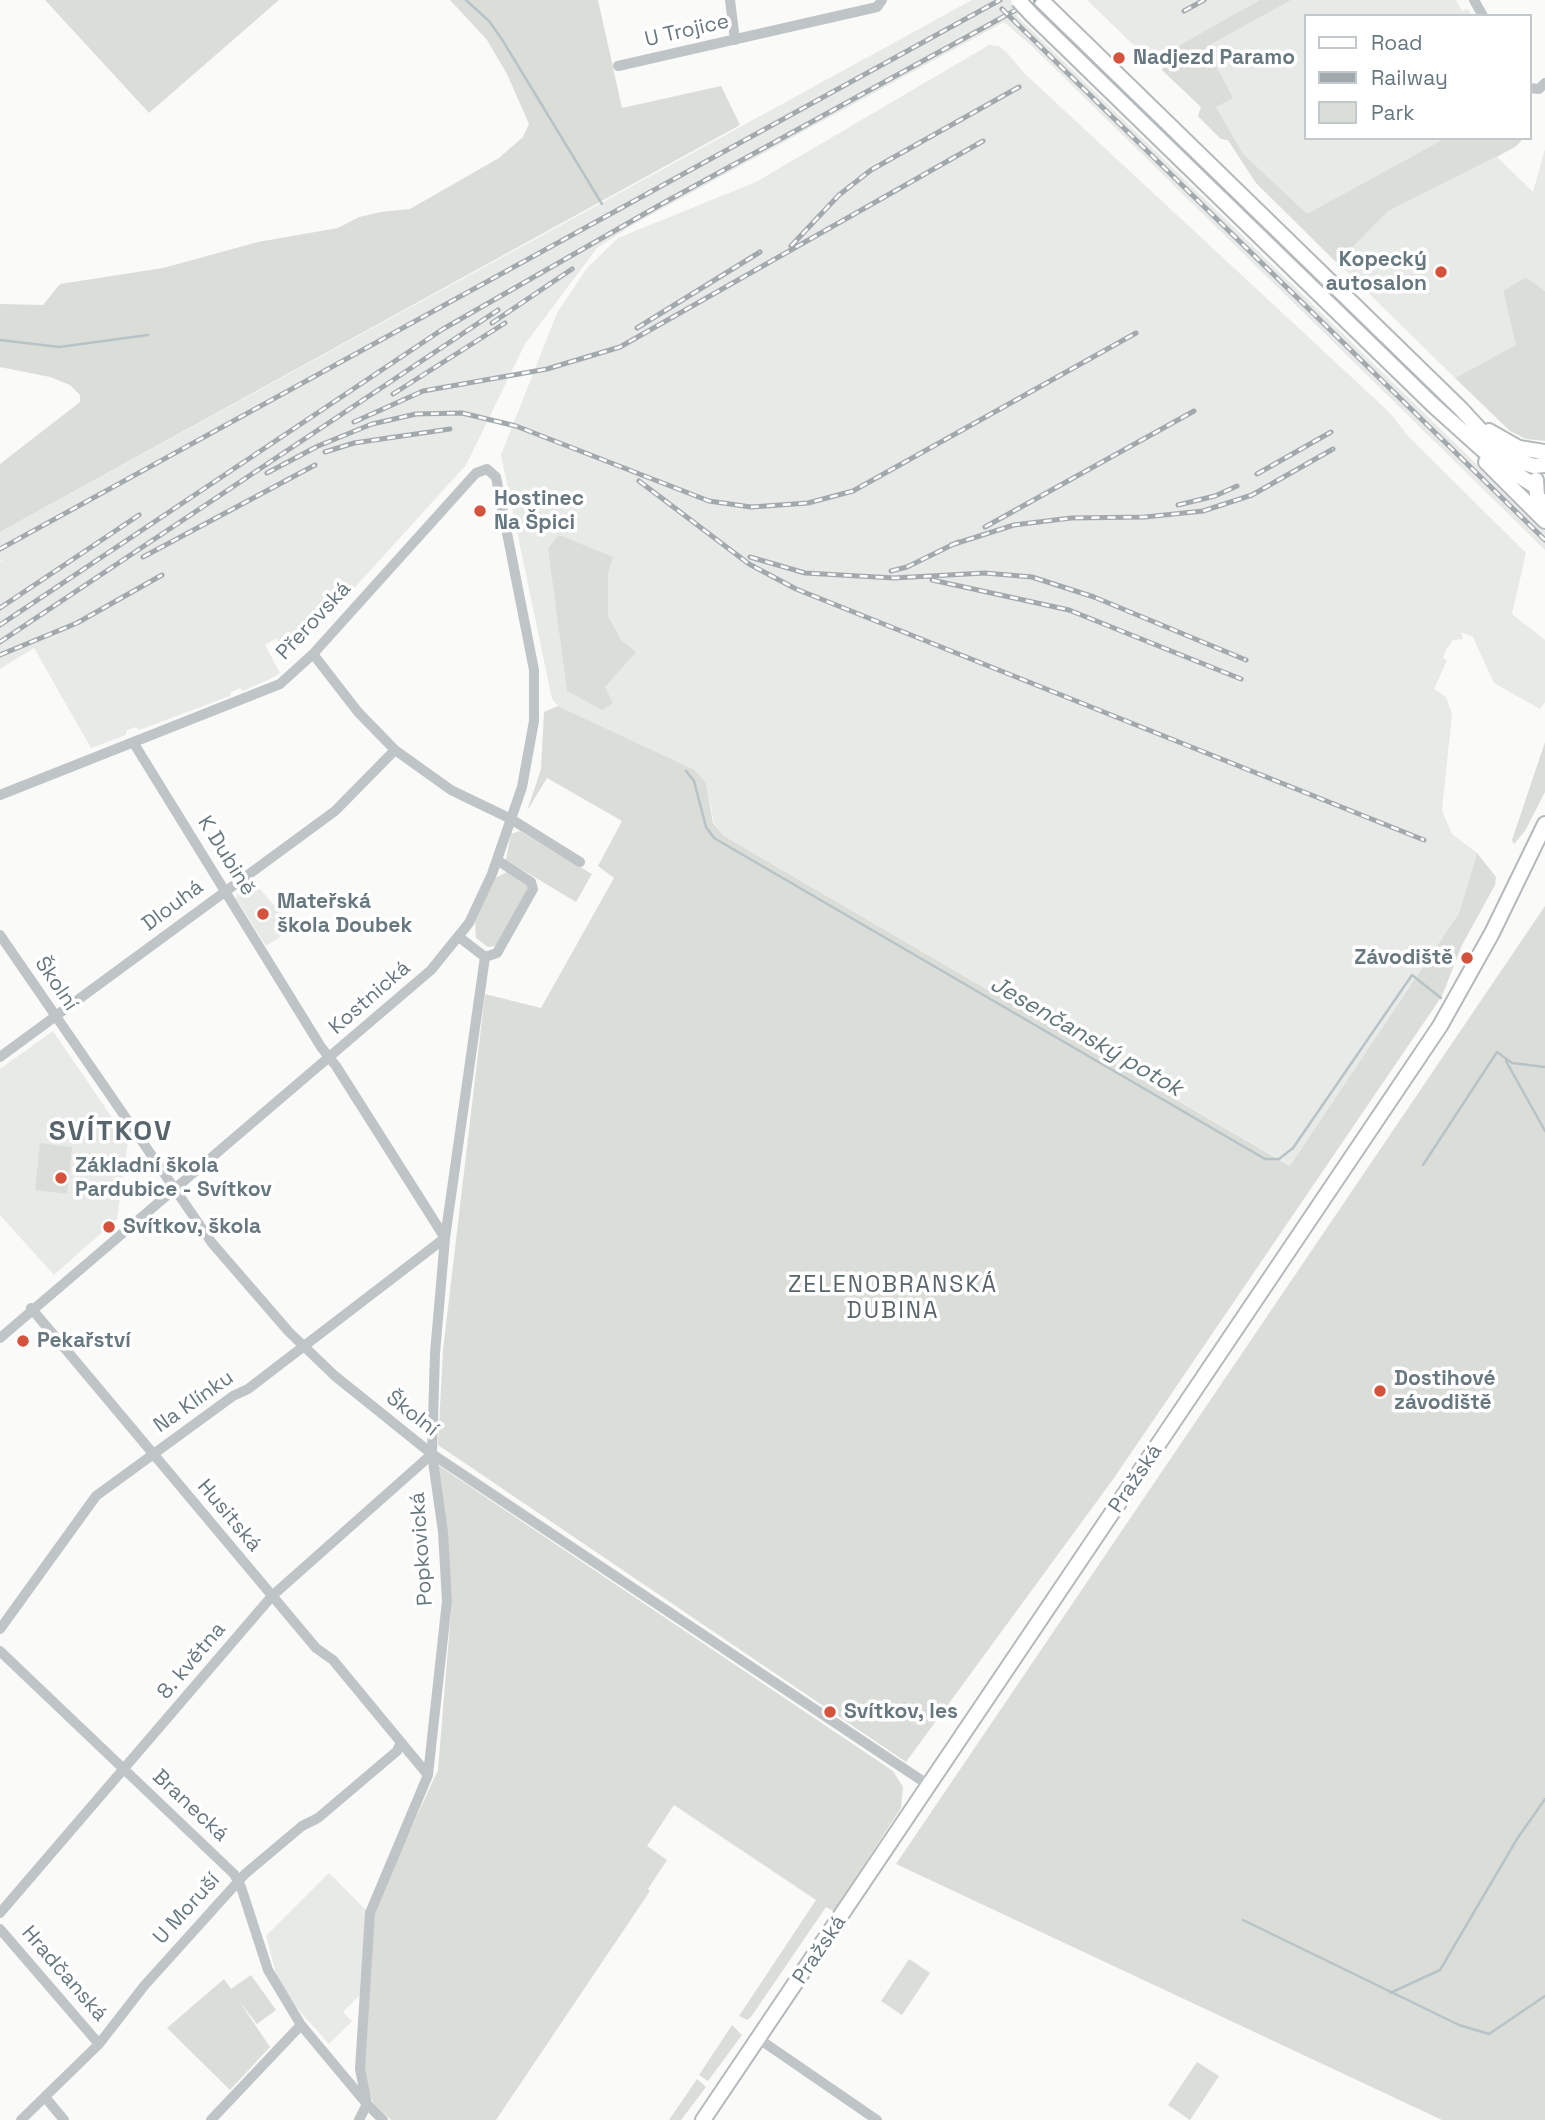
<!DOCTYPE html>
<meta charset="utf-8">
<style>
body{margin:0}
#map{position:relative;width:1545px;height:2120px;overflow:hidden;background:#fafaf8;font-family:"Space Grotesk",sans-serif}
canvas{display:block}
.legend{position:absolute;left:1304px;top:14px;width:228px;height:126px;box-sizing:border-box;background:#fff;border:2px solid #c2c9cc;margin:0;padding:9px 12px;list-style:none;font-size:21px;color:#677880}
.legend li{display:flex;align-items:center;gap:14px;height:35px}
.legend b{width:35px;border:2px solid #c2c9cc}
</style>
<div id="map">
<canvas width="1545" height="2120"></canvas>
<ul class="legend">
<li><b style="height:9px;background:#fff"></b>Road</li>
<li><b style="height:9px;background:#a2a9ad"></b>Railway</li>
<li><b style="height:19px;background:#dbded8"></b>Park</li>
</ul>
</div>
<script>
const g = document.querySelector('canvas').getContext('2d');
g.lineJoin = 'round';
function paint(path, color) {
  g.fillStyle = color;
  g.fill(path, 'evenodd');
}
function poly(rows) {
  const path = new Path2D();
  for (const r of rows) {
    path.moveTo(r[0], r[1]);
    for (let i = 2; i < r.length; i += 2) path.lineTo(r[i], r[i + 1]);
  }
  return path;
}
function strokePath(path, color, width, dash) {
  g.strokeStyle = color;
  g.lineWidth = width;
  g.lineCap = dash ? 'butt' : 'round';
  g.setLineDash(dash || []);
  g.stroke(path);
}
function drawText(font, color, halo, rows, align = 'center') {
  g.font = font + ' "Space Grotesk",sans-serif';
  g.lineWidth = 7;
  g.setLineDash([]);
  g.textBaseline = 'middle';
  g.strokeStyle = halo;
  g.fillStyle = color;
  for (const [text, x, y, turn = 0] of rows) {
    g.save();
    g.translate(x, y);
    g.rotate((+turn || 0) * Math.PI / 180);
    g.textAlign = isNaN(turn) ? turn : align;
    if (halo) g.strokeText(text, 0, 0);
    g.fillText(text, 0, 0);
    g.restore();
  }
}
paint(poly([
 [972,0,1043,0,1016,15,1545,531,1545,550,1034,48,1004,22,634,224,597,248,525,344,466,465,318,628,290,643,288,640,280,644,277,638,265,645,280,673,272,678,243,691,240,688,231,692,230,696,139,730,136,727,127,730,126,735,91,748,34,648,0,669,0,562,4,559,0,561,0,532],
 [1087,0,1456,0,1462,11,1468,9,1472,16,1305,16,1305,138,1524,138,1515,147,1497,157,1533,192,1545,149,1545,291,1526,277,1503,291,1517,345,1455,378,1256,183,1228,140,1221,139,1198,116,1201,107,1162,70,1172,49,1145,56],
 [989,45,999,46,1007,53,1024,73,1389,412,1409,437,1526,553,1512,614,1545,640,1545,702,1540,709,1494,683,1473,637,1461,632,1463,639,1453,640,1446,650,1443,658,1447,660,1434,689,1446,697,1452,714,1442,810,1452,834,1477,853,1459,913,1291,1166,724,836,714,823,706,783,695,770,558,706,552,699,501,455,557,313,587,268,618,238,756,182],
 [252,880,294,928,266,946,236,899,238,891],
 [53,1031,128,1141,117,1219,54,1275,0,1215,0,1069],
 [329,1873,368,1912,362,1993,343,2012,352,2021,329,2044,289,1999,276,1974,266,1936]
]), '#e8eae8');
paint(poly([
 [45,0,279,0,149,113],
 [450,0,598,0,622,108,721,86,740,125,0,532,0,464,80,402,80,395,70,385,50,377,0,367,0,304,43,305,60,284,163,268,258,242,338,228,359,217,381,212,410,209,499,158,523,137,529,124,507,74,487,40],
 [1260,0,1291,0,1206,47,1233,98,1216,107,1243,154,1307,214,1446,138,1524,138,1515,147,1388,211,1337,263,1256,183,1228,140,1221,139,1198,116,1201,107,1162,70,1173,49],
 [1526,277,1545,291,1545,441,1526,439,1510,431,1455,378,1516,345,1503,291],
 [559,535,613,557,608,574,608,616,621,640,636,652,605,687,613,703,602,710,567,691,548,548],
 [558,706,695,770,706,783,713,823,724,836,1290,1166,1459,913,1477,853,1496,877,1495,885,1462,945,1442,996,1114,1478,906,1762,438,1445,443,1350,485,994,541,1008,614,878,598,866,622,821,547,778,527,811,541,769,544,712],
 [1545,742,1545,792,1525,831,1514,844,1512,840],
 [520,831,592,874,576,902,506,860,511,834],
 [507,872,526,882,530,889,496,946,488,947,476,938,475,922,495,878],
 [1545,906,1545,2120,1442,2120,896,1864],
 [40,1143,72,1147,67,1194,35,1190],
 [438,1465,893,1771,903,1787,901,1808,834,1911,826,1907,751,2017,747,2020,739,2016,816,1900,674,1805,647,1846,667,1860,648,1889,650,1891,496,2120,391,2120,374,2104,365,2084,363,2053,371,1915,438,1770,452,1599],
 [909,1959,930,1973,902,2015,881,2001],
 [251,1975,276,2010,257,2024,239,2001,270,2047,230,2090,167,2028,224,1979,231,1989],
 [732,2025,742,2035,708,2081,699,2075],
 [1197,2062,1219,2076,1190,2120,1168,2105],
 [697,2079,706,2087,681,2120,669,2120]
]), '#dbded8');
strokePath(poly([
 [466,0,489,21,503,41,602,204],
 [0,340,59,347,148,335],
 [686,771,694,781,706,827,714,838,1265,1159,1279,1159,1293,1148,1412,975,1441,998],
 [1506,1061,1545,1131],
 [1423,1165,1497,1052,1512,1063,1545,1067],
 [1243,1920,1459,2025,1489,2034,1545,1996],
 [1390,1993,1440,1970,1517,1839,1545,1799]
]), '#b7c3c6', 2.5);
const major = poly([
 [1041,0,1461,409,1494,445,1521,462,1534,466,1545,465],
 [1032,15,1433,405,1493,459,1535,486],
 [1489,431,1519,448,1545,452],
 [1486,462,1545,521],
 [1536,480,1537,496,1545,506],
 [703,2120,1440,1026,1492,933,1545,824]
]);
strokePath(major, '#b3b9bc', 18);
strokePath(poly([
 [730,0,735,40],
 [1474,0,1483,16],
 [618,66,877,7,882,0],
 [1529,88,1539,89,1545,83],
 [313,654,358,712,395,750,451,790,511,819,580,862],
 [133,742,321,1047,336,1066,445,1238],
 [0,795,280,684,313,654,476,473,487,469,496,477,534,670,534,721,522,787,492,874,469,923,431,970,0,1338],
 [0,935,212,1243,289,1332,335,1376,432,1454,930,1786],
 [485,957,497,953,533,889,531,882,497,860],
 [0,1057,335,811,395,750],
 [31,1308,316,1648,333,1660,428,1775],
 [0,1629,96,1496,233,1396,248,1389,445,1238],
 [0,1651,234,1874,241,1887,268,1970,301,2025,211,2120],
 [0,1913,272,1596,432,1454],
 [0,1929,99,2044],
 [301,2025,367,2104,359,2120],
 [759,2039,877,2120],
 [45,2097,64,2120],
 [21,2120,99,2044,144,1986,245,1874,302,1826,318,1818,397,1751,400,1744],
 [383,2120,367,2104,360,2069,370,1913,428,1775,447,1601,443,1532,432,1454,435,1353,445,1238,485,957,459,937]
]), '#bfc4c7', 10);
strokePath(major, '#fff', 14);
const rail = poly([
 [1002,9,1545,540],
 [1184,11,1204,0],
 [791,246,839,195,871,170,1019,87],
 [492,323,572,269],
 [637,328,760,252],
 [393,394,505,323],
 [354,422,423,391,547,369,620,347,983,141],
 [325,452,354,443,450,429],
 [267,473,318,446,372,424,416,414,462,413,516,426,709,501,751,507,808,503,853,491,1136,333],
 [1257,474,1331,432],
 [639,481,749,564,796,589,1424,840],
 [1178,505,1215,496,1237,486],
 [985,527,1194,411],
 [951,545,1014,525,1071,518,1145,517,1203,511,1252,495,1333,449],
 [0,549,1000,0],
 [143,557,315,465],
 [750,557,805,573,894,578,985,573,1032,577,1094,597,1246,660],
 [891,571,907,567,958,542],
 [932,580,1069,610,1241,679],
 [0,608,139,515],
 [0,625,443,329,658,206,1034,0],
 [0,642,498,310],
 [0,655,77,623,162,575]
]);
strokePath(rail, '#a2a9ad', 5);
strokePath(rail, '#fff', 2.5, [8]);
const majorBridge = poly([
 [1018,0,1032,15]
]);
strokePath(majorBridge, '#b3b9bc', 18, []);
strokePath(majorBridge, '#fff', 14);
for (const [x, y, r, color] of [
 [1119,58,7,"#d5533d"],
 [1441,272,7,"#d5533d"],
 [480,511,7,"#d5533d"],
 [263,914,7,"#d5533d"],
 [1467,958,7,"#d5533d"],
 [61,1178,7,"#d5533d"],
 [109,1227,7,"#d5533d"],
 [23,1341,7,"#d5533d"],
 [1380,1391,7,"#d5533d"],
 [830,1712,7,"#d5533d"]
]) {
  const dot = new Path2D();
  dot.arc(x, y, r, 0, 2 * Math.PI);
  g.fillStyle = color;
  g.fill(dot);
  strokePath(dot, '#fff', 2.5);
}
drawText('21px', '#677880', '#fff', [
 ["U Trojice",687,31,-13],
 ["Přerovská",314,621,-47],
 ["K Dubině",226,856,58],
 ["Dlouhá",173,906,-37],
 ["Školní",56,984,56],
 ["Kostnická",370,998,-41],
 ["Na Klínku",194,1402,-35],
 ["Školní",412,1414,38],
 ["Pražská",1136,1479,-56],
 ["Husitská",229,1516,50],
 ["Popkovická",422,1549,-94],
 ["8. května",192,1661,-50],
 ["Branecká",190,1806,43],
 ["U Moruší",187,1909,-48],
 ["Pražská",820,1950,-56],
 ["Hradčanská",64,1974,49]
]);
drawText('bold 21px', '#677880', '#fff', [
 ["Nadjezd Paramo",1133,58],
 ["Kopecký",1427,260,"right"],
 ["autosalon",1427,284,"right"],
 ["Hostinec",494,499],
 ["Na Špici",494,523],
 ["Mateřská",277,902],
 ["škola Doubek",277,926],
 ["Závodiště",1453,958,"right"],
 ["Základní škola",75,1166],
 ["Pardubice - Svítkov",75,1190],
 ["Svítkov, škola",123,1227],
 ["Pekařství",37,1341],
 ["Dostihové",1394,1379],
 ["závodiště",1394,1403],
 ["Svítkov, les",844,1712]
], 'left');
drawText('italic 23px', '#62767a', '#fff', [
 ["Jesenčanský potok",1086,1037,30]
]);
g.letterSpacing = '2px';
drawText('23px', '#59656c', '#fff', [
 ["ZELENOBRANSKÁ",893,1286],
 ["DUBINA",893,1312]
]);
g.letterSpacing = '0px';
g.letterSpacing = '2px';
drawText('bold 28px', '#59656c', '#fff', [
 ["SVÍTKOV",111,1132]
]);
g.letterSpacing = '0px';
</script>
